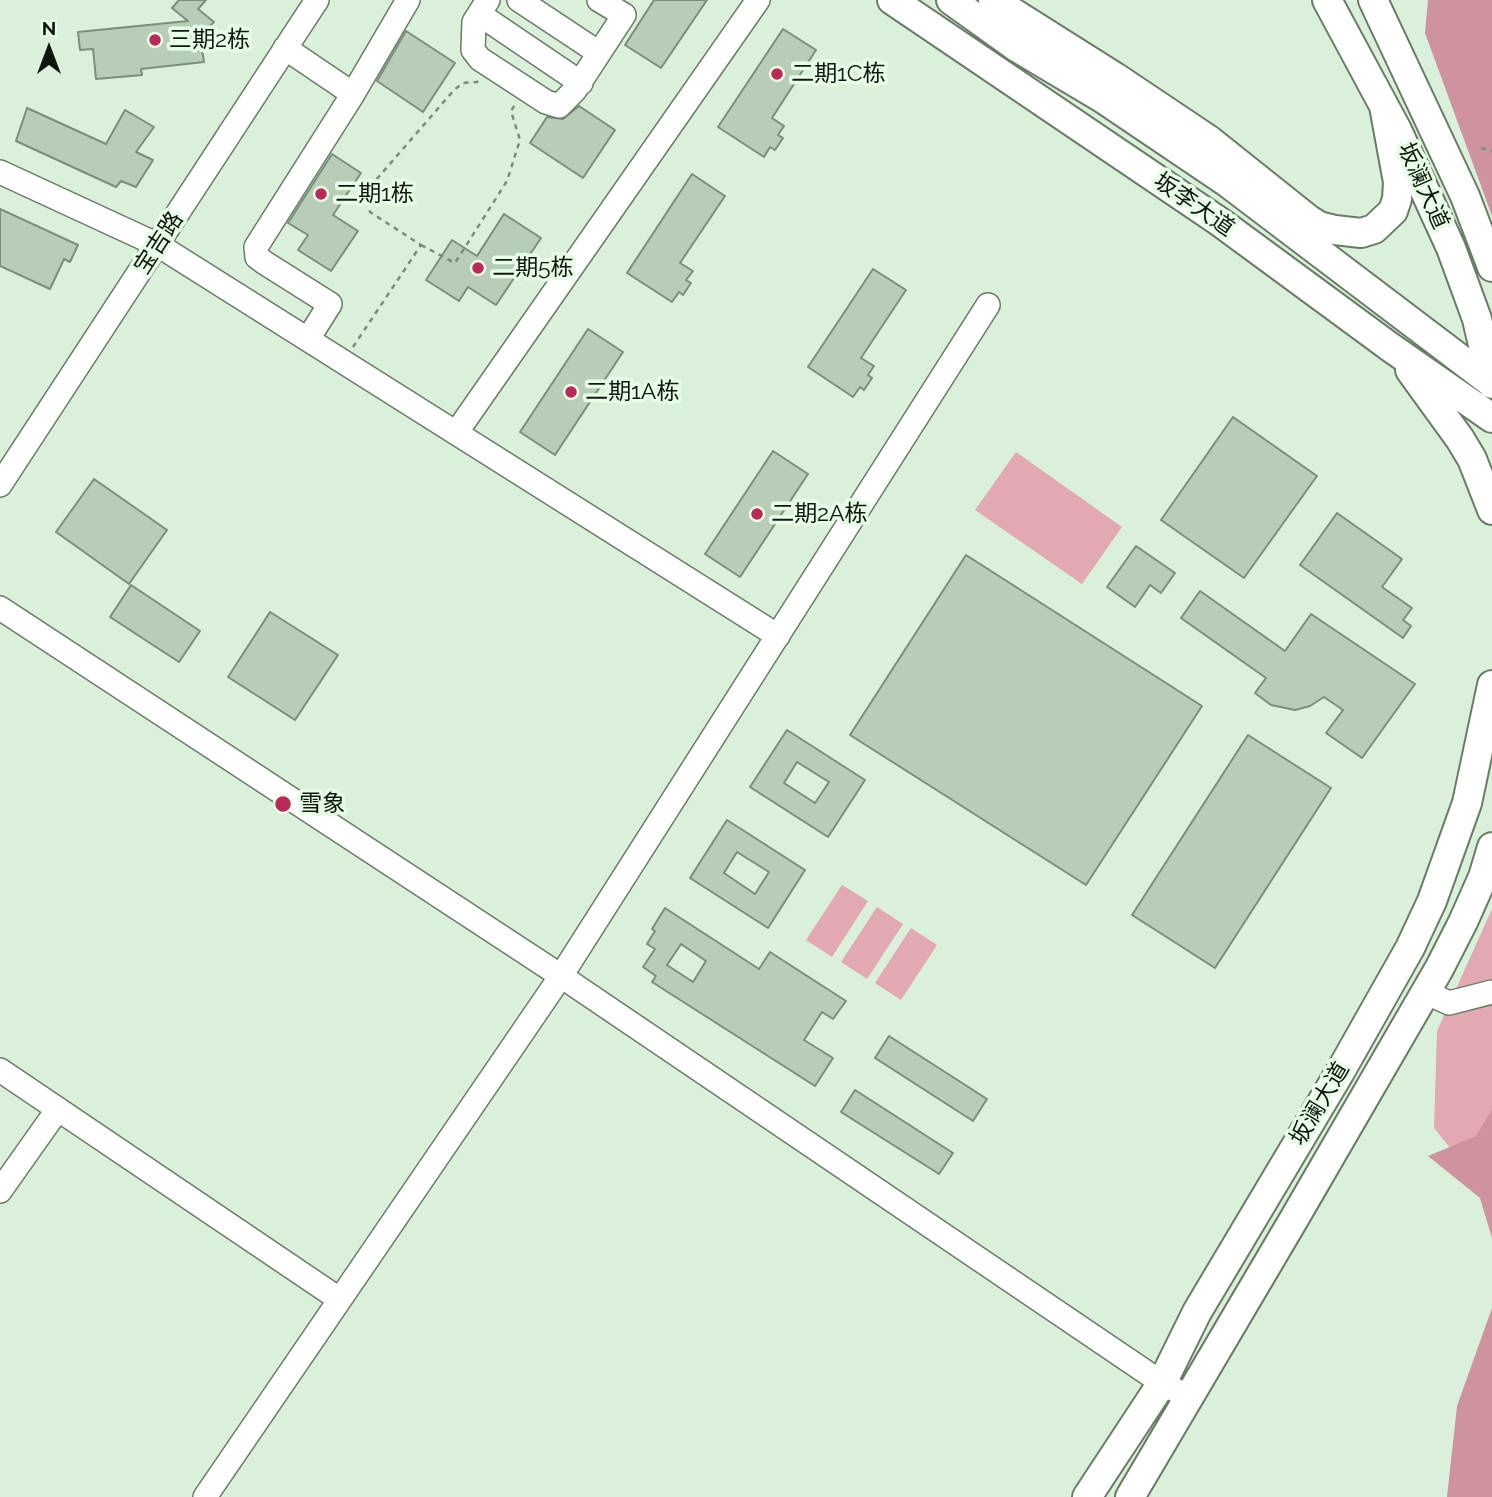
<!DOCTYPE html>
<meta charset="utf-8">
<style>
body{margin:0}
#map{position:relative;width:1492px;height:1497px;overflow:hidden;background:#daf0d8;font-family:Raleway,sans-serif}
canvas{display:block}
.north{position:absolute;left:14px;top:14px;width:70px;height:70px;-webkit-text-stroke:5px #e7fee6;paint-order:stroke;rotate:0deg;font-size:19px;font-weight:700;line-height:28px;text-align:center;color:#0e160e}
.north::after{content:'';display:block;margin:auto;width:24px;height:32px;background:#0e160e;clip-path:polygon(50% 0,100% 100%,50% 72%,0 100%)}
</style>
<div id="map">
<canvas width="1492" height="1497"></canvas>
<div class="north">N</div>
</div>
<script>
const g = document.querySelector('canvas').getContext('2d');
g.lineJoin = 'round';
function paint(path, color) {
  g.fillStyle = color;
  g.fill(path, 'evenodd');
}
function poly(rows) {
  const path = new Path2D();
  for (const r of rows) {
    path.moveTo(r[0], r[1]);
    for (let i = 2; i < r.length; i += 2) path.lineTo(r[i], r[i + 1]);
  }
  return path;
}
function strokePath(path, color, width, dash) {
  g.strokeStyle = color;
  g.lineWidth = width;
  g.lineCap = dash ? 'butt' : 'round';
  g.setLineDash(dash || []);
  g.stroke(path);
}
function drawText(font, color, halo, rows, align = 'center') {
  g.font = font + ' Raleway,"Noto Sans SC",sans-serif';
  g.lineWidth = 7;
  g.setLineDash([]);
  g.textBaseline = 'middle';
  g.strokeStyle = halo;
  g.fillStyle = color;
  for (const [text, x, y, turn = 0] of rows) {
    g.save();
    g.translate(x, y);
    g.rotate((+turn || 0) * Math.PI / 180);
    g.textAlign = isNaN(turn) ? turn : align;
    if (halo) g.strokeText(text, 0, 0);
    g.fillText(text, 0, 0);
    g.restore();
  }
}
paint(poly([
 [1016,452,1122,527,1082,584,975,510],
 [842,885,868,901,832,957,806,940],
 [877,907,903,924,867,979,841,962],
 [1492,909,1492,1200,1434,1128,1437,1031],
 [911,928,937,945,901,1000,875,983]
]), '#e2a9b3');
paint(poly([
 [1428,0,1492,0,1492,216,1425,33],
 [1492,1109,1492,1238,1480,1198,1428,1156,1476,1136],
 [1492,1308,1492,1497,1447,1497,1457,1406]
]), '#ce939e');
const building = poly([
 [179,0,206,0,198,9,214,22,210,26,216,31,202,48,204,62,141,69,142,75,96,79,93,49,80,50,78,32,188,21,172,8,179,0],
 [654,0,707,0,661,68,625,45,654,0],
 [783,29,816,50,772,118,784,126,778,135,783,138,775,150,770,147,764,157,718,127,783,29],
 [406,31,455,63,423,112,377,81,406,31],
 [579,106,615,130,583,178,530,143,547,117,563,119,579,106],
 [27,108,106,144,125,110,154,127,136,152,153,160,136,187,121,181,116,187,16,141,27,108],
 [332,154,361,173,333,215,358,231,331,271,298,250,308,235,288,223,332,154],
 [692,174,725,196,680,263,693,271,686,280,691,283,683,295,679,292,672,302,627,273,692,174],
 [0,209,78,245,70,262,64,259,50,289,0,266,0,209],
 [504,214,541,238,496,305,468,287,459,301,426,280,452,240,477,256,504,214],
 [873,269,906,290,861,358,874,366,868,375,872,378,864,390,860,387,853,397,808,367,873,269],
 [588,329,623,352,555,455,520,432,588,329],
 [1233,417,1317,476,1244,578,1161,520,1233,417],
 [773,451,808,474,740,577,705,554,773,451],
 [94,479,167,530,129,584,56,532,94,479],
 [1337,513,1402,559,1382,587,1412,608,1403,620,1411,626,1403,638,1300,565,1337,513],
 [1136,546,1175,573,1161,593,1150,585,1135,607,1107,587,1136,546],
 [966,555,1202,706,1086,885,850,735,966,555],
 [131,585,200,631,179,662,110,617,131,585],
 [1200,591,1285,651,1311,614,1415,684,1362,758,1326,733,1343,710,1324,697,1310,706,1295,710,1271,705,1255,693,1266,678,1181,618,1200,591],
 [270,612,338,655,295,720,228,677,270,612],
 [787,730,865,780,828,837,750,787,787,730],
 [797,762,829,782,815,803,784,783,797,762],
 [1248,735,1331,788,1215,968,1132,915,1248,735],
 [727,820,805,870,768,928,690,878,727,820],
 [737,852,769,872,755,894,724,873,737,852],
 [665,908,759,969,770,952,846,1001,833,1019,822,1012,804,1040,833,1058,815,1086,652,982,656,976,643,967,655,949,647,944,655,931,652,929,665,908],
 [681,944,706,961,693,982,667,965,681,944],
 [889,1036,987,1099,973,1121,875,1058,889,1036],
 [855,1090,953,1153,939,1174,841,1112,855,1090]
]);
paint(building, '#b7cdb6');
strokePath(building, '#7a8f79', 2);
const minor = poly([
 [488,0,474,22,473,50,480,59,546,102,559,106,575,90,624,15,599,0],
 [519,0,599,53],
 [479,14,581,83],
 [285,48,353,94],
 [0,172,158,245,778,636],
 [308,339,330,304,265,263,257,257,256,247,353,94,408,0],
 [456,433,758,0],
 [0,485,317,0],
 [0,608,561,976,1162,1383,1177,1391],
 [1425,992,1449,1003,1492,992],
 [0,1070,339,1299],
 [0,1191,58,1109],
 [205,1497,561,976,988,305]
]);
const major = poly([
 [892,0,1220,222,1390,347,1492,418],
 [951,0,1018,48,1102,98,1228,183,1492,383],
 [993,0,1115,77,1209,140,1308,219,1319,226,1335,230,1361,233,1374,229,1393,211,1397,199,1398,182,1384,106],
 [1327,0,1397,130,1451,248,1477,319,1492,384],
 [1373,0,1465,196,1492,267],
 [1410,370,1460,439,1472,459,1492,510],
 [1087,1497,1162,1383,1197,1312,1340,1072,1410,948,1432,901,1467,803,1492,685],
 [1130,1497,1294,1219,1439,969,1463,922,1483,877,1492,847]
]);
strokePath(minor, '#687c66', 26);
strokePath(major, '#687c66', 32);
strokePath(poly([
 [1481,148,1492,151],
 [421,245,455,263,507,181,520,140,511,111,516,103],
 [353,347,421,245,370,212,366,199,369,188,454,90,463,83,477,82,480,79]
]), '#7c8c7b', 2.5, [5, 5]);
strokePath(minor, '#fff', 23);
strokePath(major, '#fff', 28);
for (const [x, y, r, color] of [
 [155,40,7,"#b92a59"],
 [777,74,7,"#b92a59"],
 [321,194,7,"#b92a59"],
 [478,268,7,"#b92a59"],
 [571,392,7,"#b92a59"],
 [757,514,7,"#b92a59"],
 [283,804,9,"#b92a59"]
]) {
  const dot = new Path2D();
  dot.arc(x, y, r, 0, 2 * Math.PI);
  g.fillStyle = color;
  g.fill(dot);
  strokePath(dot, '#e7fee6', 2.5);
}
drawText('23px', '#0e160e', '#e7fee6', [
 ["三期2栋",169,40],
 ["二期1C栋",791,74],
 ["二期1栋",335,194],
 ["二期5栋",492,268],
 ["二期1A栋",585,392],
 ["二期2A栋",771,514],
 ["雪象",299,804]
], 'left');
drawText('23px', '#0e160e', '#e7fee6', [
 ["坂澜大道",1423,186,66],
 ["坂李大道",1194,205,35],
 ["宝吉路",159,243,-57],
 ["坂澜大道",1320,1104,-59]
]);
</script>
